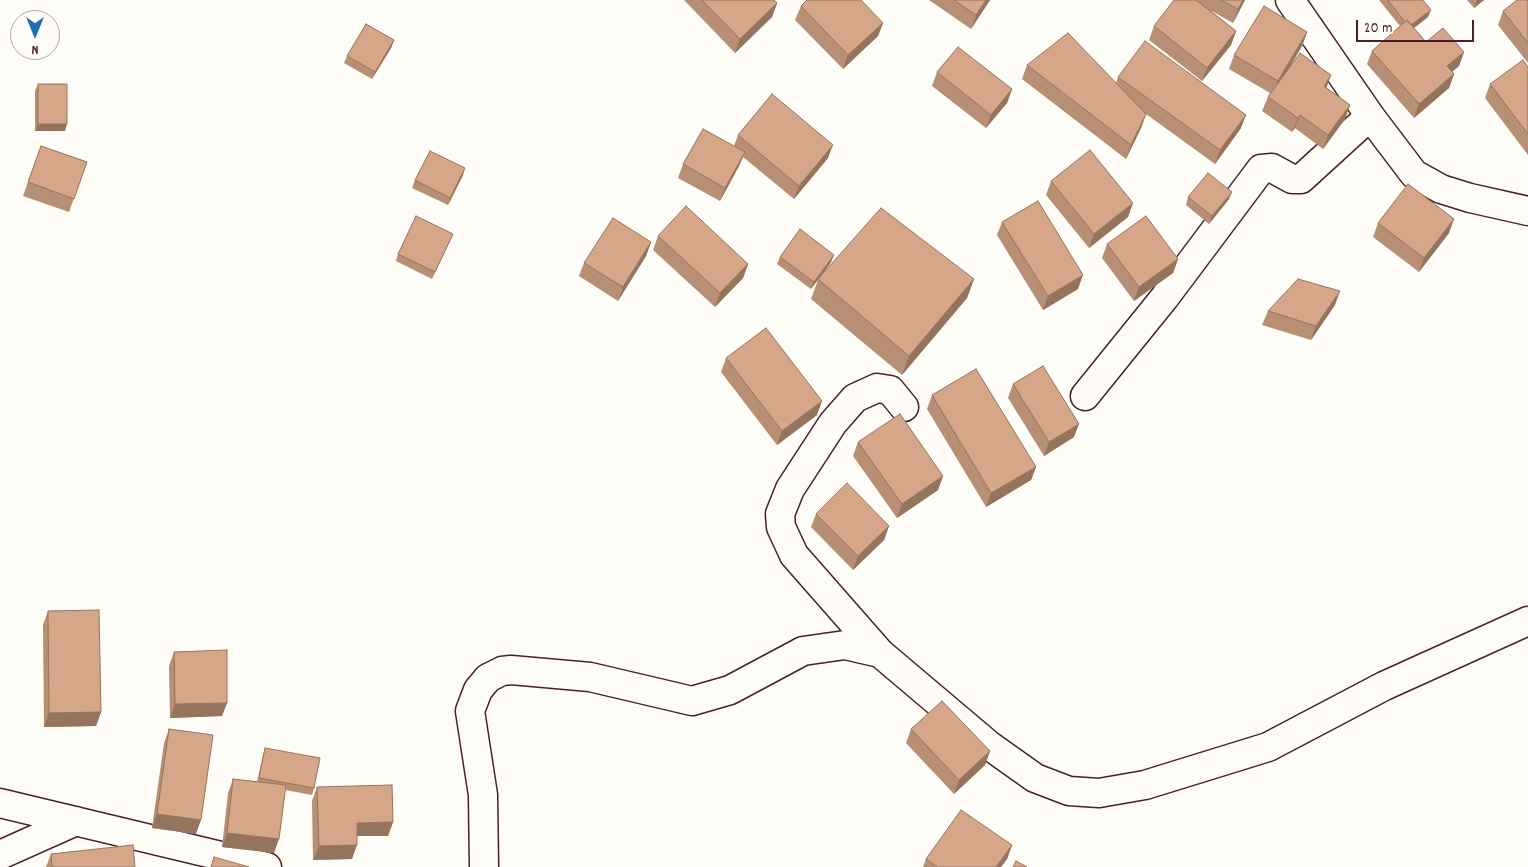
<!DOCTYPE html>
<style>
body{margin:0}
#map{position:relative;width:1528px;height:867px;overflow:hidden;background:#fdfcf7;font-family:Dekko,sans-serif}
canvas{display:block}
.north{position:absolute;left:10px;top:10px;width:50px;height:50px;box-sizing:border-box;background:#fdfcf7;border:1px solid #b5a4a5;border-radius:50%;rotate:180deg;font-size:14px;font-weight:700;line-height:20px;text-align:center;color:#4a1f2b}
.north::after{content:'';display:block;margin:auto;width:18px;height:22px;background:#1f6fb2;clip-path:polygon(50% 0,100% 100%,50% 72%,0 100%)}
.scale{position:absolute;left:1356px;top:20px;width:118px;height:22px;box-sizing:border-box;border:2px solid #4a1f2b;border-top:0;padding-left:6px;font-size:15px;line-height:18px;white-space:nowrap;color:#4a1f2b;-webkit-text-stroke:4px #fdfcf7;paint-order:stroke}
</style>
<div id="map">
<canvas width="1528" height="867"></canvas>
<div class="north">N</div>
<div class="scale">20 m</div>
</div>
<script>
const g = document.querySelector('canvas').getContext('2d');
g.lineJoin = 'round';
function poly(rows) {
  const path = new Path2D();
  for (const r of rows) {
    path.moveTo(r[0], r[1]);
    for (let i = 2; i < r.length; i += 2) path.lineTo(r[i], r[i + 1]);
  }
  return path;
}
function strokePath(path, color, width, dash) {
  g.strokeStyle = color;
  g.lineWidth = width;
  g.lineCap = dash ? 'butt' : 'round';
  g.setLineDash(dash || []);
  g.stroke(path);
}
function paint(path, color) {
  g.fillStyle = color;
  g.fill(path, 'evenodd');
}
const minor = poly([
 [1290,0,1370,116,1414,174,1441,189,1470,198,1528,211],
 [1085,396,1165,297,1261,169,1272,168,1292,179,1301,179,1370,116],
 [904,407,890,390,877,388,855,398,833,423,790,489,780,514,781,527,794,555,880,653,990,746,1035,778,1069,791,1099,793,1145,785,1268,747,1384,686,1528,621],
 [0,803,267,867],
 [0,855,76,821],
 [484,867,483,795,470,711,478,690,488,678,502,671,511,670,590,677,692,701,730,690,803,651,845,645,880,653]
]);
strokePath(minor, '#4a1f2b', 31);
strokePath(minor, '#fdfcf7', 28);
paint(poly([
 [684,0,774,0,777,3,772,17,735,53],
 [929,0,990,0,971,29],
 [1174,0,1245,0,1233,23,1210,10,1236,31,1231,45,1202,81,1149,40,1154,26],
 [1379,0,1423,0,1428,17,1414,28,1426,42,1464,52,1459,66,1452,72,1454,74,1449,88,1414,118,1367,64,1372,51,1400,26],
 [1467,0,1484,0,1474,8],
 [1528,0,1528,63,1498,25,1503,11],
 [801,6,883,23,878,36,843,69,795,20],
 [1307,32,1302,46,1291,65,1327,88,1350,105,1345,119,1323,149,1295,128,1292,132,1262,111,1268,97,1270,93,1229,69,1234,55],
 [394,40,391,48,372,79,344,63,347,56],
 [1027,65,1116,83,1118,77,1241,128,1215,164,1146,114,1141,128,1126,159,1022,79],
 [1528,67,1528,155,1485,98,1490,84],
 [937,72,1012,89,1007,103,986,128,932,86],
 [38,84,65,131,35,131,35,91],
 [738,135,828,158,794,199,743,157,739,166,720,201,678,178,683,164,734,146],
 [41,146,87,162,69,212,23,196],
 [463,175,448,205,412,188,415,180],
 [1051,181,1128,217,1089,248,1046,195],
 [1188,197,1229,199,1209,224,1186,205],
 [1002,222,1078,289,1043,310,997,235],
 [1378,223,1449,233,1419,272,1373,237],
 [453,234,450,241,432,279,396,261,398,254],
 [658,236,748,264,743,278,715,307,653,250],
 [651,242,646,256,618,301,579,276,584,263],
 [1107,244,1178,259,1173,273,1134,301,1102,258],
 [834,255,831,262,820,278,974,279,967,298,902,375,811,299,818,280,811,289,777,264,780,257],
 [1335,305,1311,340,1262,325,1268,311],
 [726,358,817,415,777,445,721,372],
 [1013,384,1074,437,1044,456,1008,398],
 [932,395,1036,467,1031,480,986,507,927,409],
 [858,442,943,476,938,490,897,518,853,456],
 [816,514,889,526,884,540,853,570,811,527],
 [48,611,101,712,96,726,44,727,43,625],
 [174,652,227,703,222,716,170,718,169,666],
 [169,729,196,834,152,828,164,743],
 [911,729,990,751,985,765,954,794,906,743],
 [265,748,314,788,312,795,285,790,274,853,222,847,228,793,233,779,257,782,263,755],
 [317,787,393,822,388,836,357,836,352,859,313,860,312,801],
 [1012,845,1007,859,1001,867,923,867,926,859],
 [51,854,135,867,46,867]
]), '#b78f74');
paint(poly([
 [986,0,990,0,971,29,976,15],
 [1243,0,1245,0,1233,23,1238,9],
 [1477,0,1484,0,1474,8],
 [777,3,772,17,735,53,740,39],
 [1431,10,1428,17,1406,34,1409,27],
 [883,23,878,36,843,69,848,55],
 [1236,31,1231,45,1202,81,1207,68],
 [1307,32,1302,46,1273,95,1278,81],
 [394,40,391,48,372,79,375,72],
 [1464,52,1459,66,1442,80,1447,66],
 [1454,74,1449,88,1414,118,1419,104],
 [1331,75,1326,89,1324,86],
 [1012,89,1007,103,986,128,991,115],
 [1350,105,1345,119,1323,149,1328,135],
 [1146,114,1141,128,1126,159,1131,145],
 [1246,115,1241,128,1215,164,1220,150],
 [1300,115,1295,128,1292,132,1298,118],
 [38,124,67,124,65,131,35,131],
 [833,145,828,158,794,199,799,186],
 [745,152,739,166,720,201,725,188],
 [465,168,463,175,448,205,450,198],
 [1232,192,1229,199,1209,224,1212,216],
 [1133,203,1128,217,1089,248,1094,234],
 [1454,219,1449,233,1419,272,1424,258],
 [651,242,646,256,618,301,623,287],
 [834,255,831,262,811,289,814,282],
 [1178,259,1173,273,1134,301,1139,287],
 [748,264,743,278,715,307,720,293],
 [1083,275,1078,289,1043,310,1048,296],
 [974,279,967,298,902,375,909,356],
 [1340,291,1335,305,1311,340,1316,326],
 [822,401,817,415,777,445,782,431],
 [1079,424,1074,437,1044,456,1049,442],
 [1036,467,1031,480,986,507,991,493],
 [943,476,938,490,897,518,902,504],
 [889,526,884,540,853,570,858,556],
 [227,703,222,716,170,718,175,704],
 [101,712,96,726,44,727,49,713],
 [990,751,985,765,954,794,959,780],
 [157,814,201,820,196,834,152,828],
 [393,822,388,836,352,836,357,823],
 [227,833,279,839,274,853,222,847],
 [357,845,352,859,313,860,319,846],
 [1012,845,1007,859,1001,867,996,867]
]), '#95745e');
const building = poly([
 [702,0,774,0,777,3,740,39,702,0],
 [807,0,861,0,883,23,848,55,801,6,807,0],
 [954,0,986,0,976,15,954,0],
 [1174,0,1196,0,1236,31,1207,68,1154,26,1174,0],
 [1221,0,1243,0,1238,9,1221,0],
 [1388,0,1423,0,1431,10,1411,25,1407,20,1405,22,1388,0],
 [1517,0,1528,0,1528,43,1503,11,1517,0],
 [1264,6,1307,32,1278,81,1234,55,1264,6],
 [1407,20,1426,42,1443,28,1464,52,1447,66,1454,74,1419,104,1372,51,1407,20],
 [366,24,394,40,375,72,347,56,366,24],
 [1068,33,1146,114,1131,145,1027,65,1068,33],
 [1145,41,1246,115,1220,150,1118,77,1145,41],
 [958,47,1012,89,991,115,937,72,958,47],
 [1300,53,1331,75,1324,86,1350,105,1328,135,1300,115,1298,118,1268,97,1300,53],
 [1523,60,1528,67,1528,134,1490,84,1523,60],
 [38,84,67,84,67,124,38,124,38,84],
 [772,94,833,145,799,186,738,135,772,94],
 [703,129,745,152,725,188,683,164,703,129],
 [41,146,87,162,74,199,28,182,41,146],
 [1090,150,1133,203,1094,234,1051,181,1090,150],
 [430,151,465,168,450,198,415,180,430,151],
 [1208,173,1232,192,1212,216,1188,197,1208,173],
 [1408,184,1454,219,1424,258,1378,223,1408,184],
 [1038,201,1083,275,1048,296,1002,222,1038,201],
 [686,206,748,264,720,293,658,236,686,206],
 [881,208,974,279,909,356,818,279,881,208],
 [416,216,453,234,435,272,398,254,416,216],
 [1146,216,1178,259,1139,287,1107,244,1146,216],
 [613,218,651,242,623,287,584,263,613,218],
 [800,229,834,255,814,282,780,257,800,229],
 [1298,279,1340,291,1316,326,1268,311,1298,279],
 [766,328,822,401,782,431,726,358,766,328],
 [1043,366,1079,424,1049,442,1013,384,1043,366],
 [976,369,1036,467,991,493,932,395,976,369],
 [900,414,943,476,902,504,858,442,900,414],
 [847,483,889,526,858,556,816,514,847,483],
 [99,610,101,712,49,713,48,611,99,610],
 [227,650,227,703,175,704,174,652,227,650],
 [942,701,990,751,959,780,911,729,942,701],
 [169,729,213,735,201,820,157,814,169,729],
 [265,748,320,758,314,788,259,778,265,748],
 [233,779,286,785,279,839,227,833,233,779],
 [392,785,393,822,357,823,357,845,319,846,317,787,392,785],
 [961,810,1012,845,996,867,937,867,926,859,961,810],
 [133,845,135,867,52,867,51,854,133,845],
 [214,857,249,867,211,867,214,857],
 [1016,861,1027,867,1013,867,1016,861]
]);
paint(building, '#d5a687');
strokePath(building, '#95745e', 1);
</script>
